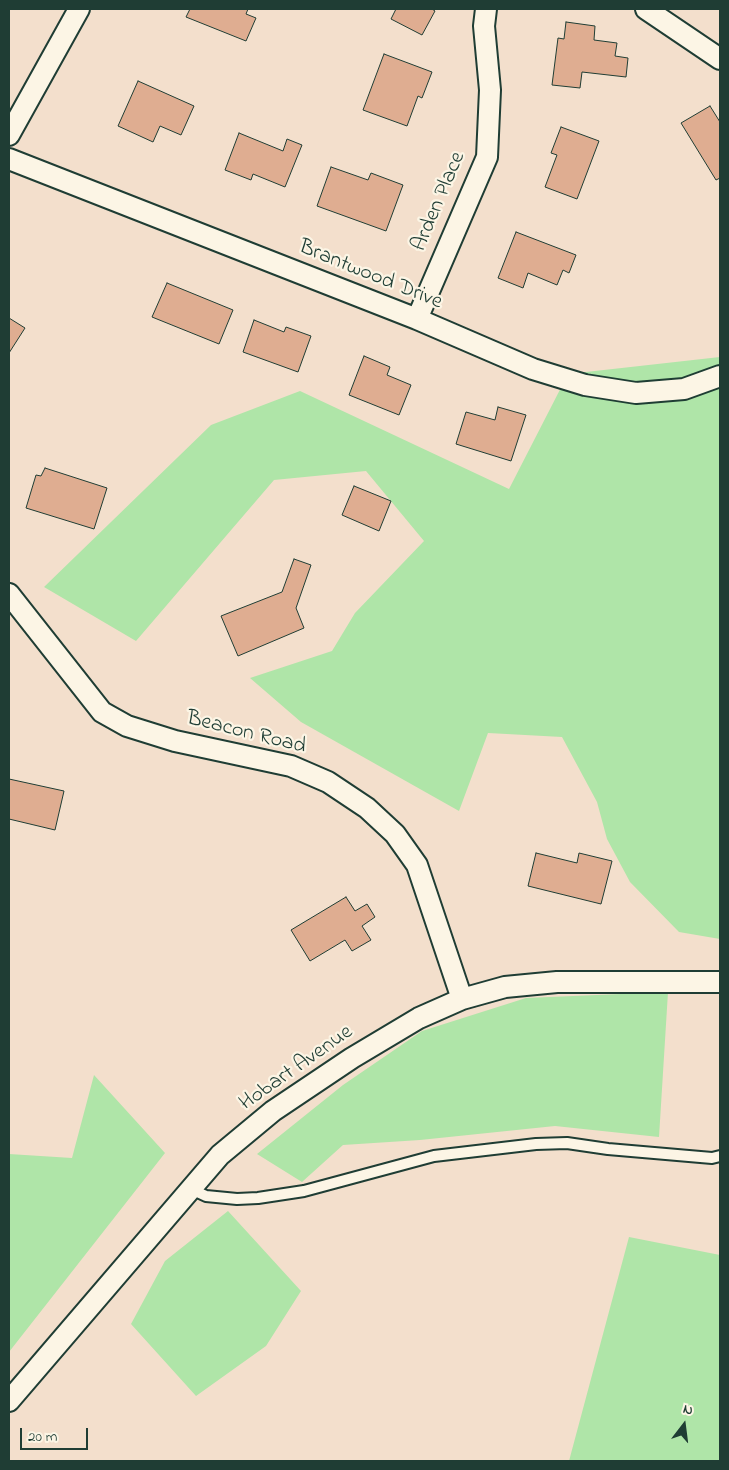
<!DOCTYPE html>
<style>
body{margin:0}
#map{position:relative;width:729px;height:1470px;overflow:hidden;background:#f3dfcc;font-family:"Indie Flower",sans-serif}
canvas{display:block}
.frame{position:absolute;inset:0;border:10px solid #1f3d34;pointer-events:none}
.north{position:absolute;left:659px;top:1400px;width:50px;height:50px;-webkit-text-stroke:4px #fcf5e5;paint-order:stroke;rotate:15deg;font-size:14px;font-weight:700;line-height:20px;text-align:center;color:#1f3d34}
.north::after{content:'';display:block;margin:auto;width:18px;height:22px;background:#1f3d34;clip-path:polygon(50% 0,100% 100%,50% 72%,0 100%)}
.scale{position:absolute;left:20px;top:1428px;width:68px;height:22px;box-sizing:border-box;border:2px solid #1f3d34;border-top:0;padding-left:6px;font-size:15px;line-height:18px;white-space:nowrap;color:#1f3d34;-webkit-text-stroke:4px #fcf5e5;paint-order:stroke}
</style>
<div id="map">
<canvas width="729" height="1470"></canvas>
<div class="frame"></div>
<div class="north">N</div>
<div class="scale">20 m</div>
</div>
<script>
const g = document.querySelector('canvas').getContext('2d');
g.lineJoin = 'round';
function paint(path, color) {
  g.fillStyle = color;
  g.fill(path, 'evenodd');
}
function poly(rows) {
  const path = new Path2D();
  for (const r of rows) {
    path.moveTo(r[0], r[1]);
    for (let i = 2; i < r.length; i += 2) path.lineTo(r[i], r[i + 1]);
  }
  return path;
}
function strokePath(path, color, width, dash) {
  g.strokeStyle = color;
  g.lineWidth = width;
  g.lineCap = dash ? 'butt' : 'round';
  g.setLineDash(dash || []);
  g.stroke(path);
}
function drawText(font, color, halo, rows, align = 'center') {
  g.font = font + ' "Indie Flower",sans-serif';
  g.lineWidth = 4.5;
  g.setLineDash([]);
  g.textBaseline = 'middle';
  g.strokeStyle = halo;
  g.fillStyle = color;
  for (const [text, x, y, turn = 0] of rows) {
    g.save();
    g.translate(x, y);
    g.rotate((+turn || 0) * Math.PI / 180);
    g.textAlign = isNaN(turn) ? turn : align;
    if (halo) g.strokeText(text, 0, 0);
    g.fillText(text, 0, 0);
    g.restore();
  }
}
paint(poly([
 [720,357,720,939,679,932,630,882,607,839,597,802,562,737,488,733,459,811,301,722,250,678,332,651,355,613,424,541,366,471,274,480,136,641,44,587,211,425,300,391,509,489,568,374],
 [668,992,659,1137,555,1126,420,1140,343,1145,302,1182,257,1154,343,1085,422,1031,526,998],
 [94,1075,165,1153,9,1352,9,1154,72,1158],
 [228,1211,301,1291,266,1346,196,1396,131,1324,165,1261],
 [629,1237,720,1255,720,1461,569,1461]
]), '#afe5a8');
const building = poly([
 [190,9,248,9,246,14,256,18,246,41,186,17,190,9],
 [396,9,432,9,435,11,422,35,391,19,396,9],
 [566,22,595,26,594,40,617,43,615,56,628,58,626,77,582,72,580,88,552,85,558,38,564,39,566,22],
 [384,54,432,72,422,98,418,96,407,126,363,110,384,54],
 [138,81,194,106,181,135,160,126,153,142,118,126,138,81],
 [710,106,720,122,720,178,716,180,681,123,710,106],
 [561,127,599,141,577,199,545,187,557,155,551,153,561,127],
 [239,133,283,151,287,139,302,145,285,187,253,174,251,180,225,170,239,133],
 [331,167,368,180,371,173,403,185,386,231,317,206,331,167],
 [516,232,576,255,569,273,563,270,557,285,528,273,523,288,498,278,516,232],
 [167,283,233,310,219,344,152,317,167,283],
 [9,318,25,328,9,353,9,318],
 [254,320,284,332,286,327,311,336,298,372,243,352,254,320],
 [364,356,390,367,387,375,411,385,399,415,349,395,364,356],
 [498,407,526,415,511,461,456,444,466,412,495,420,498,407],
 [45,468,107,488,94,529,26,508,36,475,41,476,45,468],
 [354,486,391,501,379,531,342,515,354,486],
 [294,559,311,565,296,608,304,628,238,656,221,616,282,592,294,559],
 [9,779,64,791,55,830,9,819,9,779],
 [536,853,577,863,579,853,612,861,601,904,528,886,536,853],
 [346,897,355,911,367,904,375,917,362,926,371,940,352,951,345,940,310,961,291,930,346,897]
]);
paint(building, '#dfad91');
strokePath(building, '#1f3d34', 1);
const lane = poly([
 [191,1189,206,1196,237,1199,258,1198,304,1191,434,1156,536,1144,567,1143,608,1149,712,1158,720,1156]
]);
const street = poly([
 [646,9,720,59],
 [9,135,79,9],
 [9,159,417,319,533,369,585,385,636,393,684,389,720,376],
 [417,319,487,157,490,90,484,26,486,9],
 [9,594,102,712,127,726,175,741,291,766,328,782,367,808,395,834,417,865,462,999],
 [9,1401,220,1155,273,1111,352,1058,419,1018,462,999,505,987,557,982,720,982]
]);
strokePath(lane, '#1f3d34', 14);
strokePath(street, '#1f3d34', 24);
strokePath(lane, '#fcf5e5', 10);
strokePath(street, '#fcf5e5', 20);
drawText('22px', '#1f3d34', '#fcf5e5', [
 ["Arden Place",440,202,-67],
 ["Brantwood Drive",370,276,22],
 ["Beacon Road",246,734,14],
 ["Hobart Avenue",297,1069,-35]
]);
</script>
